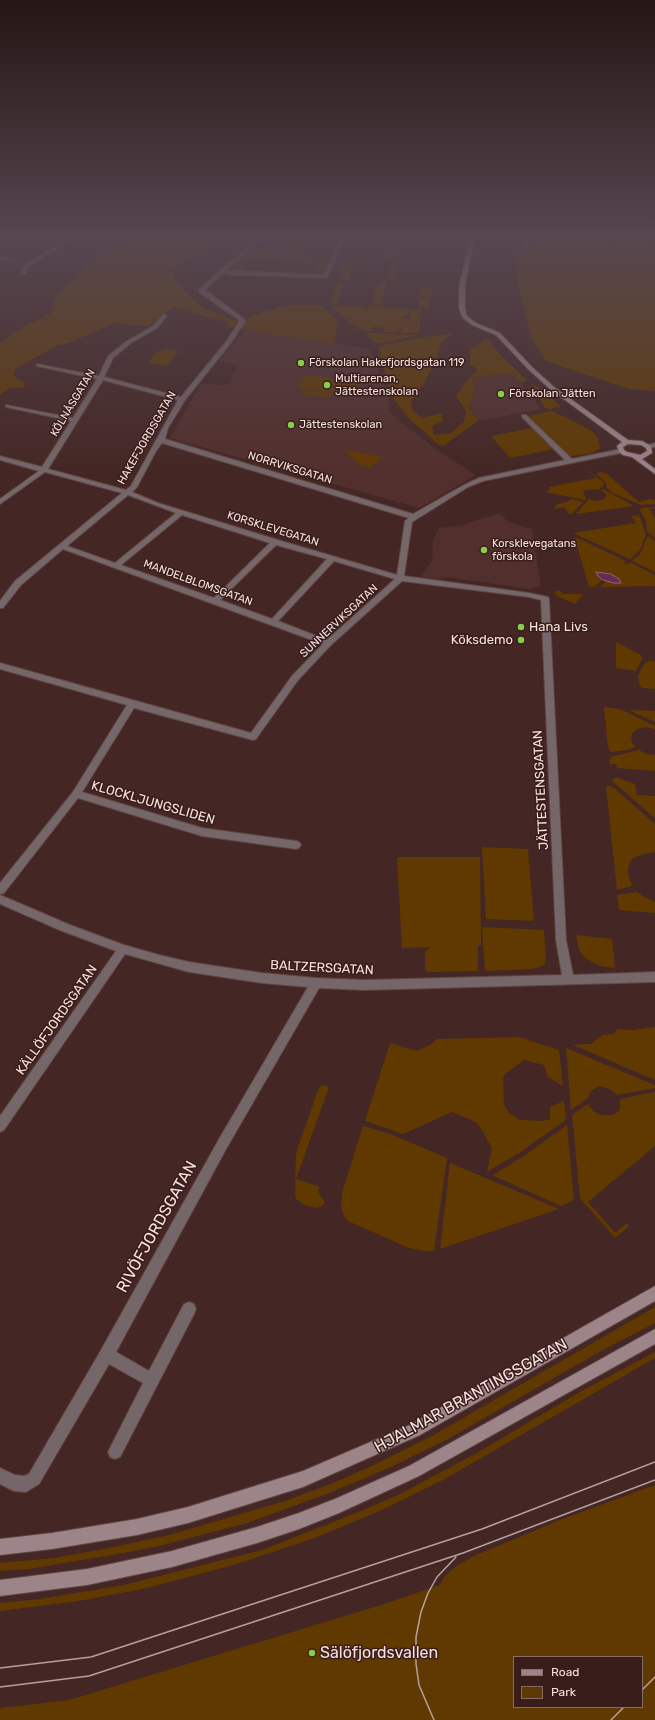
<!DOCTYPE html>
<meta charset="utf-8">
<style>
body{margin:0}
#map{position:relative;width:655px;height:1720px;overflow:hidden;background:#442724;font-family:Rubik,sans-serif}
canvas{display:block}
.legend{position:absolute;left:513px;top:1656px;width:130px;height:52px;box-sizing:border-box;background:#391d1b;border:1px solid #856c69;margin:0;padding:5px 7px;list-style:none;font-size:12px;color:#f6e2df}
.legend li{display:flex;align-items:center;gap:8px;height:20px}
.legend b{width:20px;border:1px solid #856c69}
</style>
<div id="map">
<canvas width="655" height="1720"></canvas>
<ul class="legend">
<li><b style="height:5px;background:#9c8489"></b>Road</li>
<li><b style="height:11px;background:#603901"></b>Park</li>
</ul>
</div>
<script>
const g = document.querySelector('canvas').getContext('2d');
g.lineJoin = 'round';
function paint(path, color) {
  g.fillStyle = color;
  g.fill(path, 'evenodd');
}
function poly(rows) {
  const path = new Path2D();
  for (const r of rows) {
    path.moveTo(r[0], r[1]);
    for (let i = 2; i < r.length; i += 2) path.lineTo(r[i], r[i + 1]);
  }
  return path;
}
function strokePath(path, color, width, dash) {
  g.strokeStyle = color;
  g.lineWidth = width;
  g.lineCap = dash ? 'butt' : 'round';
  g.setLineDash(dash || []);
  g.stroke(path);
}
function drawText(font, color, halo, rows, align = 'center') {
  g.font = font + ' Rubik,sans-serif';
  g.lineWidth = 3;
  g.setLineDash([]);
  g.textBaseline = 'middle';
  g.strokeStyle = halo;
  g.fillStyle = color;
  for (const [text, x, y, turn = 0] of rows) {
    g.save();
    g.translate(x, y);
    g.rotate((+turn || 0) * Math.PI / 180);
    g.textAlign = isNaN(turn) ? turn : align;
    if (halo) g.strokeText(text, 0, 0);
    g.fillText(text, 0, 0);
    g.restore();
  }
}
paint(poly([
 [246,329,369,349,389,398,389,412,437,450,476,475,419,508,170,438,201,384,228,385,238,365,219,361],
 [506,374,513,375,521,383,541,409,478,421,469,408,471,399,472,378],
 [500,513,508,522,532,529,541,586,530,589,447,577,438,579,421,577,432,561,433,540,439,528,462,525]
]), '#522f2c');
paint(poly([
 [144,236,239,236,193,256,168,272,173,273,174,279,200,306,235,321,286,305,320,305,337,320,335,344,227,327,228,323,174,307,148,326,114,323,69,343,56,346,15,369,14,376,25,383,24,387,9,388,0,395,0,343,18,330,52,313,51,306,58,293,79,276,91,259,112,246],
 [269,236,277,236,274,239,323,246,335,236,340,238,337,248,306,246,301,256,332,258,319,258,317,262,330,263,325,273,322,275,315,276,318,264,248,260,241,272,228,269,252,249,279,253,290,244,264,240],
 [543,236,569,236,618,243,625,236,655,236,655,391,629,389,546,361,532,339,518,286,518,246,532,248],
 [393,242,397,242,392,261,389,261,389,259,383,257,387,243,392,243],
 [344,260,355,260,349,280,338,280],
 [385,264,405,266,398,266,395,279,402,280,381,279,387,278,391,266],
 [337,282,344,282,338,304,331,303],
 [386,283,382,306,372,305,375,287,379,287,380,284],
 [432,287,429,308,418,307,419,298,427,298,426,296,420,296,420,288,427,289],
 [331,305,342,306,363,306,366,311,368,311,366,306,390,307,390,309,394,309,394,307,409,308,408,314,402,318,410,319,411,310,421,309,419,333,402,333,402,329,400,328,398,332,383,332,384,328,376,327,376,326,374,326,373,331,360,330,333,309],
 [368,333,418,335,420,335,377,344,365,334],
 [454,333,445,339,440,345,437,360,432,367,424,384,415,393,411,403,413,411,423,418,442,413,443,421,432,426,434,435,451,433,464,422,466,411,456,396,467,380,478,370,470,364,470,350,483,341,484,337,490,342,502,357,526,379,526,381,521,383,513,375,506,374,472,378,475,389,469,408,478,421,443,446,438,444,407,417,392,396,379,349,379,346,424,337],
 [164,349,172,349,178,352,167,366,149,363,154,354],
 [305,375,357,382,351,394,297,388],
 [532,384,533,384,561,406,550,409,545,408],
 [304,390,332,393,329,398,300,394],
 [552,411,591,430,598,438,600,448,592,453,571,456,567,454,529,416],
 [533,428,554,449,510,458,491,436],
 [347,450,374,455,379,457,380,460,373,465,372,468,360,465,346,452],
 [587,469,604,483,602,487,599,489,585,490,583,493,586,498,585,500,546,492,550,490,549,487,596,478],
 [601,472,607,474,639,502,650,499,655,500,655,504,641,505,613,493,607,488,606,483,596,473],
 [603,489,634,506,576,514,589,499,597,501,605,499,607,495,601,490],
 [571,499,583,502,572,514,569,514,564,507,554,509,557,504,567,502],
 [655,507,655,508,649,509,655,518,655,538,647,531,646,521,640,510,641,508],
 [639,515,646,535,640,550,630,559,573,533,636,523,631,516],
 [648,536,655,541,655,572,632,561,640,554],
 [577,538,626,561,624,563,625,564,631,563,655,575,655,586,600,587,606,581,614,583,621,582,614,576,606,572,602,580,595,587,589,587,575,539],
 [554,591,561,591,562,594,583,594,575,604,557,596],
 [616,642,641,655,642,659,636,671,616,668],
 [651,660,655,662,655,689,642,688,640,686,638,676,644,664],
 [604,707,620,709,655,726,655,729,646,727,637,729,632,734,631,740,635,747,628,750,610,752,608,746],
 [631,710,655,711,655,722,631,711],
 [639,750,646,754,655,755,655,771,617,768,616,764,610,764,610,757],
 [615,777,635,784,637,795,655,796,655,818,612,781],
 [607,785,614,788,655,824,655,852,640,855,632,859,629,864,628,872,629,879,633,886,617,890,606,787],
 [482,847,528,849,534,921,486,919],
 [397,857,480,857,481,946,478,946,478,971,427,972,425,969,425,952,430,947,402,948],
 [637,892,644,897,655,902,655,913,619,910,617,895],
 [482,927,544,930,546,957,544,965,533,969,485,971],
 [576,935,612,939,615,968,600,966,585,958,579,950],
 [655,1027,655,1080,573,1045,591,1044,603,1035,613,1034,618,1029,633,1030],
 [519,1037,559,1050,563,1086,548,1077,544,1065,524,1060,505,1074,503,1079,504,1104,508,1112,520,1120,543,1121,550,1119,550,1107,564,1101,566,1120,519,1153,487,1172,492,1148,482,1130,477,1123,469,1119,452,1112,403,1134,365,1121,390,1043,417,1051,430,1045,437,1039],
 [566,1048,655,1085,655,1088,617,1095,610,1089,599,1086,591,1091,588,1098,571,1110],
 [325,1085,329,1087,296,1179,320,1187,318,1189,319,1194,325,1202,322,1206,317,1208,305,1205,296,1199,295,1192,296,1153,318,1090,321,1086],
 [655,1092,655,1146,588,1202,615,1233,627,1223,629,1226,615,1238,580,1198,572,1115,588,1104,594,1112,601,1115,613,1115,620,1110,620,1099],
 [567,1125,574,1200,561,1206,494,1176,493,1175,527,1154],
 [363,1126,390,1134,447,1158,434,1251,425,1251,409,1248,348,1221,344,1216,341,1207,342,1193],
 [450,1163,533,1198,559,1209,440,1249],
 [655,1307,655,1323,601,1351,446,1440,391,1467,327,1494,247,1523,159,1546,124,1553,29,1569,0,1571,0,1563,54,1558,109,1548,169,1535,285,1501,333,1483,376,1464,432,1436],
 [655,1352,655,1358,443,1480,382,1510,315,1538,230,1566,143,1589,79,1601,0,1611,0,1603,40,1599,124,1585,262,1550,361,1511,400,1494,475,1454,580,1392],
 [655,1485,655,1720,0,1720,0,1708,69,1700,381,1605,440,1585,445,1576,455,1567,474,1556,560,1520],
 [514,1657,642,1657,642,1707,514,1707]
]), '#603901');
const water = poly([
 [596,572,611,574,619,579,621,583,614,583,603,580,598,576,596,572]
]);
paint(water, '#672a52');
strokePath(water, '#92617c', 1);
const street = poly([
 [73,236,78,236,28,267,25,274,21,274,24,265,73,236],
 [263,236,268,236,226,270,324,275,340,239,337,236,342,236,345,238,327,278,231,275,223,273,205,290,243,318,245,322,230,344,185,400,168,428,165,439,413,514,464,485,479,478,565,460,522,417,522,415,526,415,572,459,621,449,624,451,621,453,483,481,468,487,412,522,404,576,529,593,548,597,549,599,566,940,573,975,655,972,655,982,365,990,319,988,226,1149,116,1352,149,1371,184,1304,189,1302,194,1304,196,1309,194,1314,120,1457,115,1459,110,1457,108,1452,143,1383,109,1364,39,1484,26,1492,14,1491,0,1484,0,1468,15,1475,24,1476,29,1474,100,1352,218,1141,308,987,262,983,189,972,125,954,4,1130,0,1132,0,1116,116,951,62,931,0,904,0,895,70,925,124,945,159,955,189,962,262,973,316,978,365,980,562,975,556,940,541,600,529,597,402,581,331,645,298,680,256,739,253,740,134,708,82,792,202,828,296,841,299,842,301,845,299,848,296,849,202,836,78,798,4,893,0,894,0,883,73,792,127,705,0,669,0,663,251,733,292,676,323,644,63,549,21,585,3,608,0,608,0,601,15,581,122,493,45,472,0,504,0,499,39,471,0,460,0,456,42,467,71,421,6,407,6,405,73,418,97,379,37,366,37,364,99,376,108,356,127,341,153,326,164,314,167,316,157,328,131,343,113,358,104,377,181,397,226,342,239,322,239,320,200,293,199,290,220,270,263,236],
 [103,380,178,400,131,486,126,490,48,469,103,380],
 [162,443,409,518,405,521,397,575,278,540,158,503,132,492,137,487,156,451,162,443],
 [128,495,176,513,115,563,67,546,128,495],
 [182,515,270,543,214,598,121,565,182,515],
 [276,545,327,559,272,619,220,600,276,545],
 [334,561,395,579,327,640,278,621,334,561],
 [529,236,533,236,527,246,523,246,529,236],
 [0,258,13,259,15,260,13,261,0,260,0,258],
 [655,443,655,447,647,448,644,446,655,443]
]);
const secondary = poly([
 [471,236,475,236,465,286,465,309,467,316,476,323,500,333,532,367,554,387,628,440,642,441,651,446,652,453,642,459,655,469,655,474,632,457,623,455,619,452,617,446,622,442,550,389,528,369,496,335,472,325,463,318,459,309,459,286,471,236],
 [628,444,641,445,646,448,647,451,640,455,627,452,624,450,623,447,628,444],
 [655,1286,655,1301,420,1435,303,1487,188,1523,137,1535,52,1549,0,1555,0,1539,52,1533,137,1519,188,1507,303,1471,410,1425,655,1286],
 [655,1329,655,1344,419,1476,339,1513,299,1529,257,1543,172,1567,87,1585,0,1596,0,1580,87,1569,172,1551,257,1527,299,1513,335,1499,409,1466,655,1329]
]);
strokePath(street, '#604542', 2);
strokePath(secondary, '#604542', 2);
paint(street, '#756669');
paint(secondary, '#9c8489');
strokePath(poly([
 [0,1668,91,1657,482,1529,655,1462],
 [0,1687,89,1676,463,1553,655,1480],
 [642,1690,655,1677],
 [434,1720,419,1685,416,1664,416,1637,421,1612,428,1593,437,1577,456,1557],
 [611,1720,624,1707]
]), '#b7a09d', 1.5);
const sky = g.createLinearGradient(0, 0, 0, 476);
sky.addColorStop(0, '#251514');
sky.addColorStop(0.5, '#564750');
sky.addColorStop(1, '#56475000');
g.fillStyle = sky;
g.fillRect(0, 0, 655, 476);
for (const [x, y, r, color] of [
 [301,363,4,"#88cf49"],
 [327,385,4,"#88cf49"],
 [501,394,4,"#88cf49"],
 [291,425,4,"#88cf49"],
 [484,550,4,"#88cf49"],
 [521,627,4,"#88cf49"],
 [521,640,4,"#88cf49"],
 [312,1653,4,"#88cf49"]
]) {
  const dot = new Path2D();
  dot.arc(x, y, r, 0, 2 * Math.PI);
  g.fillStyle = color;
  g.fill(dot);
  strokePath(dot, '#391d1b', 1.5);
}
drawText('11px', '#f6e2df', '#391d1b', [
 ["Förskolan Hakefjordsgatan 119",309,363],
 ["Multiarenan,",335,379],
 ["Jättestenskolan",335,392],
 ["Förskolan Jätten",509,394],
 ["Jättestenskolan",299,425],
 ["Korsklevegatans",492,544],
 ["förskola",492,557]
], 'left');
drawText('11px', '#f6e2df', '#391d1b', [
 ["KÖLNÅSGATAN",73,403,-59],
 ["HAKEFJORDSGATAN",147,438,-60],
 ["NORRVIKSGATAN",290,468,17],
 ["KORSKLEVEGATAN",273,529,17],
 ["MANDELBLOMSGATAN",198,583,20],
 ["SUNNERVIKSGATAN",339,621,-43]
]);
drawText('13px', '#f6e2df', '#391d1b', [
 ["Hana Livs",529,627],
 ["Köksdemo",513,640,"right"]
], 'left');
drawText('13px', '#f6e2df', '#391d1b', [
 ["JÄTTESTENSGATAN",541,790,-93],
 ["KLOCKLJUNGSLIDEN",153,803,16],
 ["BALTZERSGATAN",322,968,3],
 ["KÄLLÖFJORDSGATAN",57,1020,-55]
]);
drawText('16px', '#f6e2df', '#391d1b', [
 ["RIVÖFJORDSGATAN",157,1227,-61],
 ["HJALMAR BRANTINGSGATAN",471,1396,-29]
]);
drawText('16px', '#f6e2df', '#391d1b', [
 ["Sälöfjordsvallen",320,1653]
], 'left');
</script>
